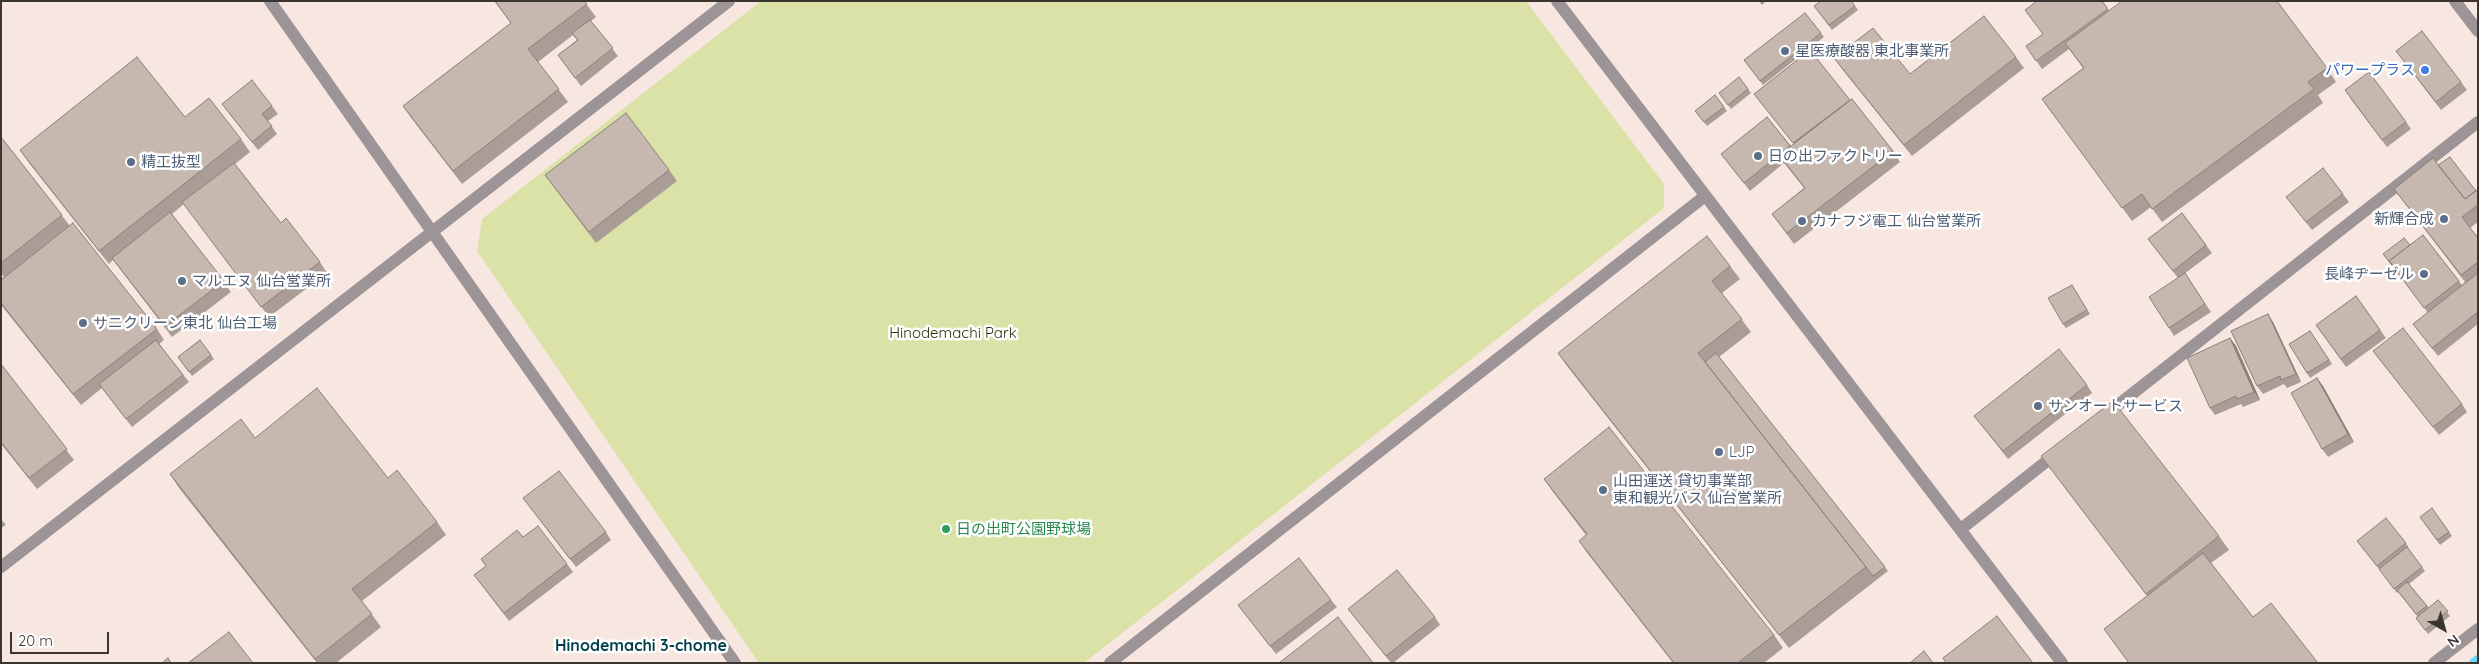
<!DOCTYPE html>
<meta charset="utf-8">
<style>
body{margin:0}
#map{position:relative;width:2479px;height:664px;overflow:hidden;background:#f8e7e0;font-family:Quicksand,sans-serif}
canvas{display:block}
.frame{position:absolute;inset:0;border:2px solid #3c3633;pointer-events:none}
.north{position:absolute;left:2419px;top:604px;width:50px;height:50px;-webkit-text-stroke:4px #fff;paint-order:stroke;rotate:142deg;font-size:14px;font-weight:700;line-height:20px;text-align:center;color:#3c3633}
.north::after{content:'';display:block;margin:auto;width:18px;height:22px;background:#3c3633;clip-path:polygon(50% 0,100% 100%,50% 72%,0 100%)}
.scale{position:absolute;left:10px;top:632px;width:99px;height:22px;box-sizing:border-box;border:2px solid #3c3633;border-top:0;padding-left:6px;font-size:15px;line-height:18px;white-space:nowrap;color:#3c3633;-webkit-text-stroke:4px #fff;paint-order:stroke}
</style>
<div id="map">
<canvas width="2479" height="664"></canvas>
<div class="frame"></div>
<div class="north">N</div>
<div class="scale">20 m</div>
</div>
<script>
const g = document.querySelector('canvas').getContext('2d');
g.lineJoin = 'round';
function paint(path, color) {
  g.fillStyle = color;
  g.fill(path, 'evenodd');
}
function poly(rows) {
  const path = new Path2D();
  for (const r of rows) {
    path.moveTo(r[0], r[1]);
    for (let i = 2; i < r.length; i += 2) path.lineTo(r[i], r[i + 1]);
  }
  return path;
}
function strokePath(path, color, width, dash) {
  g.strokeStyle = color;
  g.lineWidth = width;
  g.lineCap = dash ? 'butt' : 'round';
  g.setLineDash(dash || []);
  g.stroke(path);
}
function drawText(font, color, halo, rows, align = 'center') {
  g.font = font + ' Quicksand,"Noto Sans JP",sans-serif';
  g.lineWidth = 5;
  g.setLineDash([]);
  g.textBaseline = 'middle';
  g.strokeStyle = halo;
  g.fillStyle = color;
  for (const [text, x, y, turn = 0] of rows) {
    g.save();
    g.translate(x, y);
    g.rotate((+turn || 0) * Math.PI / 180);
    g.textAlign = isNaN(turn) ? turn : align;
    if (halo) g.strokeText(text, 0, 0);
    g.fillText(text, 0, 0);
    g.restore();
  }
}
paint(poly([
 [761,1,1526,1,1664,184,1664,208,1084,663,759,663,477,251,482,219]
]), '#dae2a7');
strokePath(poly([
 [2474,663,2478,660]
]), '#66d7fd', 10);
strokePath(poly([
 [270,1,735,663],
 [1557,1,2062,663],
 [2455,1,2478,31],
 [2104,416,2478,122],
 [1961,529,2057,453],
 [1,567,729,1],
 [1110,663,1705,196],
 [2434,663,2478,629]
]), '#9c9496', 12);
paint(poly([
 [494,1,584,1,596,17,591,21,618,56,581,86,558,55,577,40,573,35,538,62,568,102,462,184,412,119,403,106,511,23],
 [1759,1,1766,1,1762,5],
 [1851,1,1858,10,1832,30,1814,6],
 [2102,1,2109,11,2327,68,2336,82,2318,95,2323,103,2162,222,2151,207,2132,221,2042,99,2083,68,2069,49,2042,69,2026,46],
 [1805,13,1824,37,1763,85,1744,60],
 [1810,50,1850,101,1893,151,1900,162,1794,244,1772,214,1804,188,1784,163,1750,191,1721,154,1767,117,1791,146,1794,144,1754,94],
 [2396,51,2461,82,2467,90,2441,110],
 [2016,57,2024,68,1912,156,1842,69,1834,58,1910,74],
 [1739,77,1751,93,1731,109,1719,93],
 [1715,95,1727,111,1707,126,1695,111],
 [2350,98,2406,122,2411,129,2387,147],
 [222,104,272,106,278,114,268,121,277,134,258,150],
 [185,117,241,139,250,152,235,164,281,223,320,262,327,273,269,317,184,204,172,214,231,292,172,337,113,260,109,264,29,163,20,150],
 [1,137,70,226,157,329,164,340,159,344,189,382,132,427,102,388,81,405,1,305,1,280,4,277,1,273],
 [2438,165,2476,191,2478,189,2478,222,2470,228,2478,238,2478,324,2438,356,2413,324,2428,313,2383,254,2410,245,2423,235,2462,285,2465,282,2394,189],
 [669,170,677,181,596,243,545,175],
 [2343,194,2349,202,2312,230,2286,197],
 [2182,213,2212,253,2184,274,2185,273,2211,312,2174,336,2169,328,2178,278,2148,239],
 [1730,266,1740,279,1722,293,1751,332,1719,357,1888,571,1789,648,1567,366,1558,353],
 [2072,285,2090,314,2066,328,2063,324],
 [2356,296,2386,338,2346,367,2316,325],
 [2273,322,2301,382,2287,388,2284,384,2263,394,2257,386],
 [2310,331,2332,364,2310,378,2289,344],
 [2230,338,2236,346,2260,400,2243,407,2241,404,2215,415,2210,408],
 [200,340,214,359,192,376,178,357],
 [2373,351,2462,404,2467,412,2439,435],
 [1,364,74,460,37,489,1,444],
 [2317,378,2323,386,2354,442,2328,457,2322,449],
 [2087,385,2092,393,2008,459,1974,416],
 [255,438,388,478,437,522,446,535,362,601,381,627,336,663,317,663,179,488,170,474],
 [2041,456,2219,536,2229,550,2211,563,2253,617,2318,663,2129,663,2104,629,2147,596],
 [1544,479,1774,635,1783,648,1764,663,1673,663,1588,554,1579,541,1586,535,1553,492],
 [523,498,606,532,611,540,576,567],
 [2432,508,2452,536,2440,545,2420,517],
 [1,519,6,525,1,528],
 [523,537,567,564,573,572,509,621,474,575,486,566,481,559],
 [2406,543,2408,547,2408,548,2425,571,2409,584,2429,608,2438,600,2450,616,2428,634,2416,618,2418,617,2398,592,2397,593,2379,569,2360,545],
 [1331,600,1337,607,1276,654,1238,605],
 [1348,609,1435,617,1440,625,1393,663,1391,663]
]), '#aa9d96');
paint(poly([
 [2268,314,2273,322,2301,382,2296,374],
 [2230,338,2236,346,2260,400,2254,392],
 [2317,378,2323,386,2354,442,2348,434]
]), '#8b807a');
const building = poly([
 [495,1,584,1,587,4,528,49,559,89,453,171,403,106,511,23,495,1],
 [1821,1,1851,1,1855,6,1829,25,1814,6,1821,1],
 [2037,1,2102,1,2108,9,2036,61,2026,46,2043,34,2025,10,2037,1],
 [2122,1,2277,1,2327,68,2308,82,2314,89,2152,209,2142,194,2122,208,2042,99,2084,68,2065,43,2122,1],
 [1805,13,1821,33,1760,81,1744,60,1805,13],
 [1984,16,2016,57,1904,145,1834,58,1873,28,1910,74,1984,16],
 [590,20,613,48,575,78,558,55,578,40,572,33,590,20],
 [2422,31,2461,82,2436,102,2396,51,2422,31],
 [1810,50,1850,100,1793,143,1754,94,1810,50],
 [137,57,185,117,209,98,241,139,99,251,20,150,137,57],
 [2369,72,2406,122,2382,140,2345,90,2369,72],
 [1739,77,1748,89,1728,105,1719,93,1739,77],
 [252,80,272,106,262,114,272,126,252,142,222,104,252,80],
 [1715,95,1724,107,1704,122,1695,111,1715,95],
 [1852,99,1893,151,1787,233,1772,214,1805,188,1779,155,1852,99],
 [626,113,669,170,589,232,545,175,626,113],
 [1767,117,1790,146,1744,183,1721,154,1767,117],
 [1,137,62,215,1,263,1,137],
 [2450,157,2476,191,2465,199,2438,165,2450,157],
 [2433,158,2465,199,2478,189,2478,205,2462,217,2478,238,2478,262,2461,275,2394,189,2433,158],
 [234,163,281,223,286,218,320,262,261,307,182,202,234,163],
 [2323,168,2343,194,2306,222,2286,197,2323,168],
 [170,212,224,281,165,326,112,258,170,212],
 [2182,213,2206,245,2173,271,2148,239,2182,213],
 [73,223,157,329,73,394,1,303,1,280,73,223],
 [2423,235,2459,281,2424,308,2389,261,2423,235],
 [1707,236,1730,266,1712,281,1742,319,1698,353,1866,567,1779,635,1558,353,1707,236],
 [2404,238,2410,245,2389,261,2392,265,2383,254,2404,238],
 [2185,273,2205,304,2169,328,2149,297,2185,273],
 [2478,273,2478,312,2432,348,2413,324,2478,273],
 [2072,285,2087,310,2063,324,2048,298,2072,285],
 [2356,296,2380,330,2341,359,2316,325,2356,296],
 [2268,314,2296,374,2281,380,2280,376,2257,386,2231,331,2268,314],
 [2403,328,2462,404,2433,427,2373,351,2403,328],
 [2310,331,2329,360,2307,373,2289,344,2310,331],
 [2230,338,2254,392,2237,399,2236,396,2210,408,2187,358,2230,338],
 [156,340,183,375,126,419,99,384,156,340],
 [200,340,211,355,189,372,178,357,200,340],
 [2059,349,2087,385,2003,451,1974,416,2059,349],
 [1716,353,1885,567,1873,576,1705,362,1716,353],
 [1,364,67,449,29,478,1,442,1,364],
 [2317,378,2348,434,2322,449,2291,393,2317,378],
 [317,388,388,478,397,470,437,522,352,589,372,614,315,659,170,474,241,419,255,438,317,388],
 [2113,401,2219,536,2146,594,2041,456,2113,401],
 [1609,427,1774,635,1738,663,1674,663,1579,541,1587,534,1544,479,1609,427],
 [559,471,606,532,570,559,523,498,559,471],
 [2432,508,2449,532,2437,540,2420,517,2432,508],
 [2386,518,2406,543,2377,566,2357,541,2386,518],
 [538,526,567,564,504,613,474,575,486,566,481,559,517,530,523,537,538,526],
 [2407,547,2422,567,2394,589,2379,569,2407,547],
 [2203,553,2253,617,2271,603,2318,663,2129,663,2104,629,2203,553],
 [1299,558,1331,600,1270,646,1238,605,1299,558],
 [1397,570,1435,617,1386,656,1348,609,1397,570],
 [2407,582,2427,606,2416,614,2397,590,2407,582],
 [2438,600,2448,611,2425,630,2416,618,2438,600],
 [1997,616,2033,663,1946,663,1943,658,1997,616],
 [1338,617,1373,663,1279,663,1338,617],
 [229,632,253,663,188,663,229,632],
 [1924,651,1933,663,1910,663,1924,651],
 [168,658,171,663,162,663,168,658]
]);
paint(building, '#c6b7af');
strokePath(building, '#8b807a', 1);
for (const [x, y, r, color] of [
 [1785,51,5,"#5c6f8a"],
 [2425,70,5,"#3f7fe0"],
 [1758,156,5,"#5c6f8a"],
 [131,162,5,"#5c6f8a"],
 [2444,219,5,"#5c6f8a"],
 [1802,221,5,"#5c6f8a"],
 [2424,274,5,"#5c6f8a"],
 [182,281,5,"#5c6f8a"],
 [83,323,5,"#5c6f8a"],
 [2038,406,5,"#5c6f8a"],
 [1719,452,5,"#5c6f8a"],
 [1603,490,5,"#5c6f8a"],
 [946,529,5,"#2e9e5b"]
]) {
  const dot = new Path2D();
  dot.arc(x, y, r, 0, 2 * Math.PI);
  g.fillStyle = color;
  g.fill(dot);
  strokePath(dot, '#fff', 2);
}
drawText('15px', '#4e5e75', '#fff', [
 ["星医療酸器 東北事業所",1795,51],
 ["日の出ファクトリー",1768,156],
 ["精工抜型",141,162],
 ["新輝合成",2434,219,"right"],
 ["カナフジ電工 仙台営業所",1812,221],
 ["長峰ヂーゼル",2414,274,"right"],
 ["マルエヌ 仙台営業所",192,281],
 ["サニクリーン東北 仙台工場",93,323],
 ["サンオートサービス",2048,406],
 ["LJP",1729,452],
 ["山田運送 貸切事業部",1613,481],
 ["東和観光バス 仙台営業所",1613,498]
], 'left');
drawText('15px', '#366cbe', '#fff', [
 ["パワープラス",2415,70]
], 'right');
drawText('15px', '#2a2d06', '#fff', [
 ["Hinodemachi Park",953,333]
]);
drawText('15px', '#27864d', '#fff', [
 ["日の出町公園野球場",956,529]
], 'left');
drawText('bold 16px', '#003f49', '#fff', [
 ["Hinodemachi 3-chome",641,646]
]);
</script>
